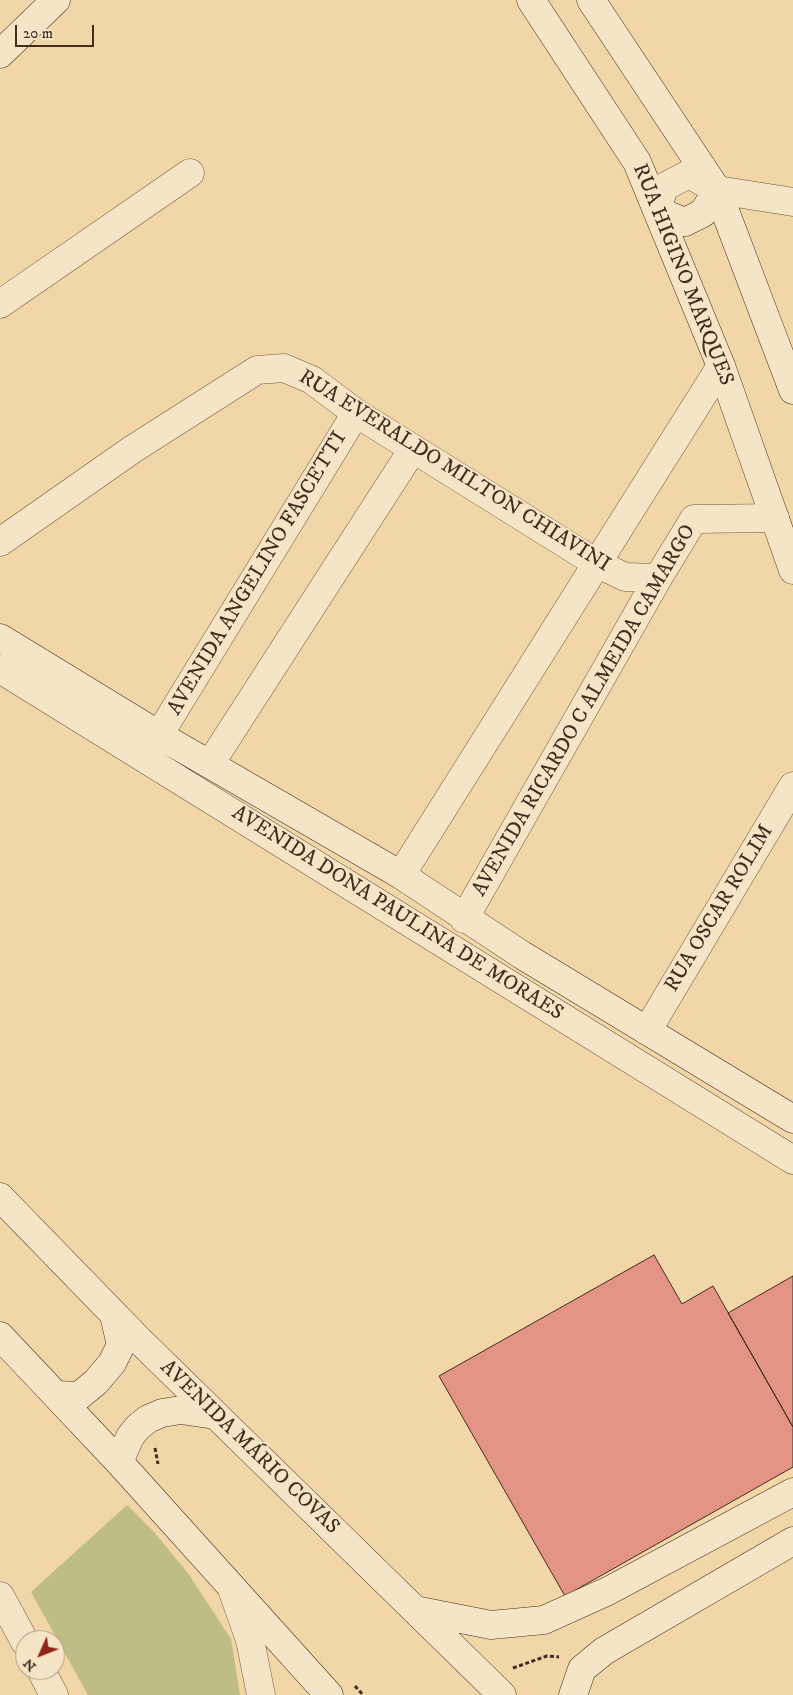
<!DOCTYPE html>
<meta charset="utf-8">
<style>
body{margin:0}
#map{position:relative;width:793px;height:1695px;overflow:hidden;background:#f1d6a7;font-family:"IM FELL DW Pica",serif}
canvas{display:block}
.north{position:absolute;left:15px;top:1630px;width:50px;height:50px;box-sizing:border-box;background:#f6e4c6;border:1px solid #ae9a84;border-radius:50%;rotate:226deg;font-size:14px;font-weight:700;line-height:20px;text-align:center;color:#432c20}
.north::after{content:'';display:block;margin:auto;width:18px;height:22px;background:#8f2418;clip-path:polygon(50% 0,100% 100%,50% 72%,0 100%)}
.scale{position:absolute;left:15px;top:25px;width:79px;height:22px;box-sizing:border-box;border:2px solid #432c20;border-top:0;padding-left:6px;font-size:15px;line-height:18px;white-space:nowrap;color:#432c20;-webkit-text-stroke:4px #f6e4c6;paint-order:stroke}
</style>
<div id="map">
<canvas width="793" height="1695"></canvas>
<div class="north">N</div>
<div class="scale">20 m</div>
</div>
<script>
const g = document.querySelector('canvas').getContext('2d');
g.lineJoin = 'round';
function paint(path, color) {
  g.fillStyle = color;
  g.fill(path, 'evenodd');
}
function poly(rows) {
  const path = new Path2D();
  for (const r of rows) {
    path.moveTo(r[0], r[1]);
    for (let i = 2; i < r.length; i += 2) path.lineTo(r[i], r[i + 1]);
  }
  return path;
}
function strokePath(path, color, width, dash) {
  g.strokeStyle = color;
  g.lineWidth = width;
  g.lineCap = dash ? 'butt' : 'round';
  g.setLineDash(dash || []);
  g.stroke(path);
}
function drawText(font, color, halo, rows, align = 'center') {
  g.font = font + ' "IM FELL DW Pica",serif';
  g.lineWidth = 4;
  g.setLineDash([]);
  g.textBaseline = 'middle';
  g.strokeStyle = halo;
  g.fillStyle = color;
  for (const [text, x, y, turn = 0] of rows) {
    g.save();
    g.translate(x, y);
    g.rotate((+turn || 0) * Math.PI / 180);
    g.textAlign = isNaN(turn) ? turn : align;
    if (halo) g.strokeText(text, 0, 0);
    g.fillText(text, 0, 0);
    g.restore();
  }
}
paint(poly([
 [127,1505,154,1532,188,1573,231,1639,240,1695,88,1695,31,1592]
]), '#bdbd85');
const building = poly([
 [654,1255,682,1304,713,1286,793,1427,793,1467,565,1596,439,1376,654,1255],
 [793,1276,793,1427,728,1313,793,1276]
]);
paint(building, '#e39485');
strokePath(building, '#432c20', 1);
const street = poly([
 [717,190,793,202],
 [0,304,190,173],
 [0,542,133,449,257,370,284,368,312,380,356,413,598,564,625,577,658,578],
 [159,735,356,413],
 [210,764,413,449],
 [401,875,721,366],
 [464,919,658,578,694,519,775,518],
 [647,1031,793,786],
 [232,1589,250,1640,261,1695],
 [0,1596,25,1642],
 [41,1670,54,1695]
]);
const secondary = poly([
 [531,0,637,162,721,366,793,570],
 [591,0,717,190,793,390],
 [0,54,56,0],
 [689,174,717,190,703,213,685,222,657,211,664,187,689,174],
 [0,638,159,735,401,875,522,955,793,1119],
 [0,669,793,1160],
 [0,1197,138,1339,502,1695],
 [0,1336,119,1462,329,1695],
 [56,1395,79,1396,96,1382,112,1363,121,1345,114,1315],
 [119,1462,130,1437,138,1427,148,1419,162,1413,181,1410,215,1415],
 [415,1610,491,1625,544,1620,608,1591,793,1492],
 [573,1695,582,1669,604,1651,793,1541]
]);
strokePath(street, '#6e5642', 29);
strokePath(secondary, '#432c20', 29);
strokePath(poly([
 [155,1448,158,1464],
 [513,1668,547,1656,559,1657],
 [355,1686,363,1695]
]), '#432c20', 3, [4, 2.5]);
strokePath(street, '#f6e4c6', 28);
strokePath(secondary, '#f6e4c6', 28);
drawText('21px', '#432c20', '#f6e4c6', [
 ["RUA HIGINO MARQUES",682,275,68],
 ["RUA EVERALDO MILTON CHIAVINI",454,472,32],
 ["AVENIDA ANGELINO FASCETTI",258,574,-59],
 ["AVENIDA RICARDO C ALMEIDA CAMARGO",585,711,-60],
 ["RUA OSCAR ROLIM",720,909,-59],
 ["AVENIDA DONA PAULINA DE MORAES",397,914,32],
 ["AVENIDA MÁRIO COVAS",249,1448,44]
]);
</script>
